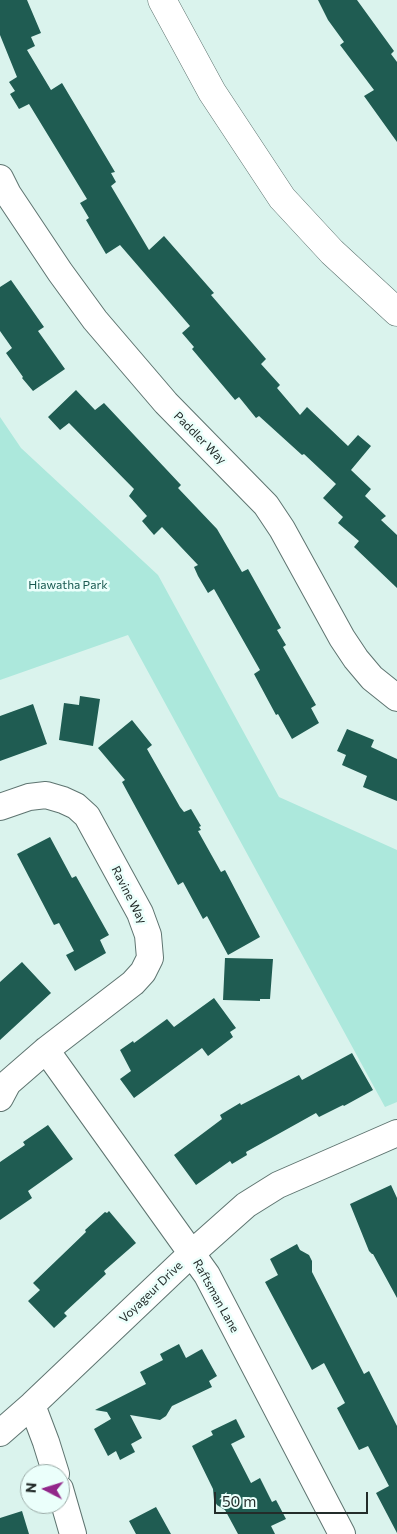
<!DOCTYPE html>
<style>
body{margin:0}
#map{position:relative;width:397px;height:1534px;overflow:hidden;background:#daf3ed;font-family:Commissioner,sans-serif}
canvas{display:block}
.north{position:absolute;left:20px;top:1464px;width:50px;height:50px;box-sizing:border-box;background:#ebfffb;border:1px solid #9baba7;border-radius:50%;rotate:275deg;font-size:14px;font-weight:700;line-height:20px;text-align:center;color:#232c2a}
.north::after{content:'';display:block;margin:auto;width:18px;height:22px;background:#92278a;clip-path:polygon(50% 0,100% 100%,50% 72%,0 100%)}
.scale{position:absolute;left:214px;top:1492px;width:154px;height:22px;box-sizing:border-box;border:2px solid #232c2a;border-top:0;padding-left:6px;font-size:15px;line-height:18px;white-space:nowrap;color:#232c2a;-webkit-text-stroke:4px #ebfffb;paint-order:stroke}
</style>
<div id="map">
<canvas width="397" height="1534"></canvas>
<div class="north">N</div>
<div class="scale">50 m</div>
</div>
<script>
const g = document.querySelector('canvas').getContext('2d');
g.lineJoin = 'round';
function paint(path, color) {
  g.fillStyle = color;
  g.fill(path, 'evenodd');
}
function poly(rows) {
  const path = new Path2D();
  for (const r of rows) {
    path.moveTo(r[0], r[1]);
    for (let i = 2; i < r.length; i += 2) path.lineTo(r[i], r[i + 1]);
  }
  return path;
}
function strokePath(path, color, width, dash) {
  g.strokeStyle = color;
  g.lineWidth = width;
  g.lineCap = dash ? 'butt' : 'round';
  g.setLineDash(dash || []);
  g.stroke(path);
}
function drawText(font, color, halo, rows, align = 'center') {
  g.font = font + ' Commissioner,sans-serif';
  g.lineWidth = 5;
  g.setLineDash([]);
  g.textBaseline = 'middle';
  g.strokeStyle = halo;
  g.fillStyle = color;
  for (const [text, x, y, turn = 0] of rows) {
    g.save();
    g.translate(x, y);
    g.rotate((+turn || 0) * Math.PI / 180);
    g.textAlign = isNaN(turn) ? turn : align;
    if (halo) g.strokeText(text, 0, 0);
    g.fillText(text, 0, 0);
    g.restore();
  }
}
paint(poly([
 [0,417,21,448,158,575,279,797,397,850,397,1102,385,1107,128,635,0,680]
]), '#ace8dc');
paint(poly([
 [0,0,27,0,41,33,31,37,35,46,27,50,51,90,62,83,115,172,111,173,116,182,111,186,149,250,164,236,214,293,211,295,266,359,261,364,280,385,277,388,300,415,307,407,348,446,358,435,371,446,351,470,371,489,365,496,386,516,381,520,397,535,397,588,354,547,359,541,338,523,343,517,323,498,336,484,304,454,302,455,259,416,256,418,239,397,235,400,192,349,194,347,182,333,190,326,120,245,106,254,86,220,89,218,80,203,87,199,29,104,19,109,10,94,15,91,9,82,17,77,0,35],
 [318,0,357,0,394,51,391,54,397,62,397,142,364,96,374,90,340,45,344,42,328,20],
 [11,280,44,327,38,331,65,369,33,391,22,378,23,377,6,353,12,348,0,331,0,287],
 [76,390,95,410,104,403,181,485,178,488,217,529,242,572,248,569,281,628,277,630,286,645,283,647,316,705,311,708,319,723,292,739,278,714,276,715,254,674,260,670,214,589,208,593,198,576,194,567,198,565,162,527,154,535,142,521,147,516,129,496,134,489,69,423,60,430,48,417],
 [80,696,100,699,93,746,59,740,64,703,79,705],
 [33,704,47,744,0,761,0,716],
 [132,720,152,745,147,749,180,807,184,812,191,809,201,826,199,827,201,830,198,831,221,872,225,870,260,937,228,955,207,916,203,919,183,882,178,885,122,782,125,780,98,748],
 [347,729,374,740,371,747,397,759,397,801,363,787,367,776,342,765,346,755,337,751],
 [50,837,72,878,76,876,109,935,100,940,106,953,75,971,66,955,74,951,59,923,54,925,17,854],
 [225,958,273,959,270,999,260,999,260,1001,223,1000],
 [22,962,51,993,0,1040,0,982],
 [214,998,236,1028,230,1032,233,1037,208,1056,202,1048,134,1098,120,1079,131,1071,120,1050,133,1041,134,1043,167,1019,174,1027],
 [352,1053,373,1090,344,1106,343,1105,319,1117,316,1113,246,1152,247,1155,232,1164,230,1161,196,1185,174,1155,222,1119,220,1115,240,1103,241,1105,299,1075,302,1080],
 [48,1125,73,1159,28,1191,32,1198,0,1220,0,1162,25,1145,23,1142],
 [391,1185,397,1198,397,1298,373,1254,372,1254,369,1251,350,1204],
 [109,1211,136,1243,104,1271,106,1274,64,1313,67,1316,54,1328,28,1301,40,1290,33,1283,86,1232,85,1230,105,1212,107,1213],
 [297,1244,300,1250,309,1255,312,1261,312,1272,364,1374,369,1371,397,1426,397,1533,376,1493,389,1486,368,1446,359,1450,337,1408,345,1403,324,1363,312,1370,265,1282,278,1275,270,1259],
 [179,1344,186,1358,202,1349,217,1376,209,1381,212,1387,172,1406,166,1416,160,1420,130,1415,142,1438,131,1444,135,1452,120,1460,116,1451,108,1456,94,1429,111,1419,107,1412,95,1410,146,1384,140,1372,163,1360,160,1354],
 [236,1419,245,1437,231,1444,251,1483,260,1478,272,1502,276,1500,286,1519,271,1526,275,1534,238,1534,225,1510,217,1505,214,1500,213,1489,192,1446,213,1435,211,1431],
 [156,1507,171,1534,136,1534,129,1521],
 [22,1511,29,1534,0,1534,0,1518]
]), '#1f5c52');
const minor = poly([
 [0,178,8,194,60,272,95,320,166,403,266,505,282,529,342,638,356,659,372,678,397,698],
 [0,807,29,797,46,795,63,800,76,806,87,816,140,913,148,935,150,958,143,972,133,983,46,1050,8,1083,0,1098],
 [46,1050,207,1275,342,1534],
 [32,1405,46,1442,56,1474],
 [0,1433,32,1405,192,1253,246,1205,278,1185,397,1133],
 [60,1489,73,1534]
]);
const major = poly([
 [162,0,212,92,282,198,332,252,397,312]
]);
strokePath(minor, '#5e7470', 28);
strokePath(major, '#5e7470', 29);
strokePath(minor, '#fff', 26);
strokePath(major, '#fff', 28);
drawText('12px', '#232c2a', '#ebfffb', [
 ["Paddler Way",200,438,45],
 ["Ravine Way",129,895,63],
 ["Voyageur Drive",151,1292,-44],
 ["Raftsman Lane",216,1296,61]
]);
drawText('12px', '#185950', '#ebfffb', [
 ["Hiawatha Park",68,585]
]);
</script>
